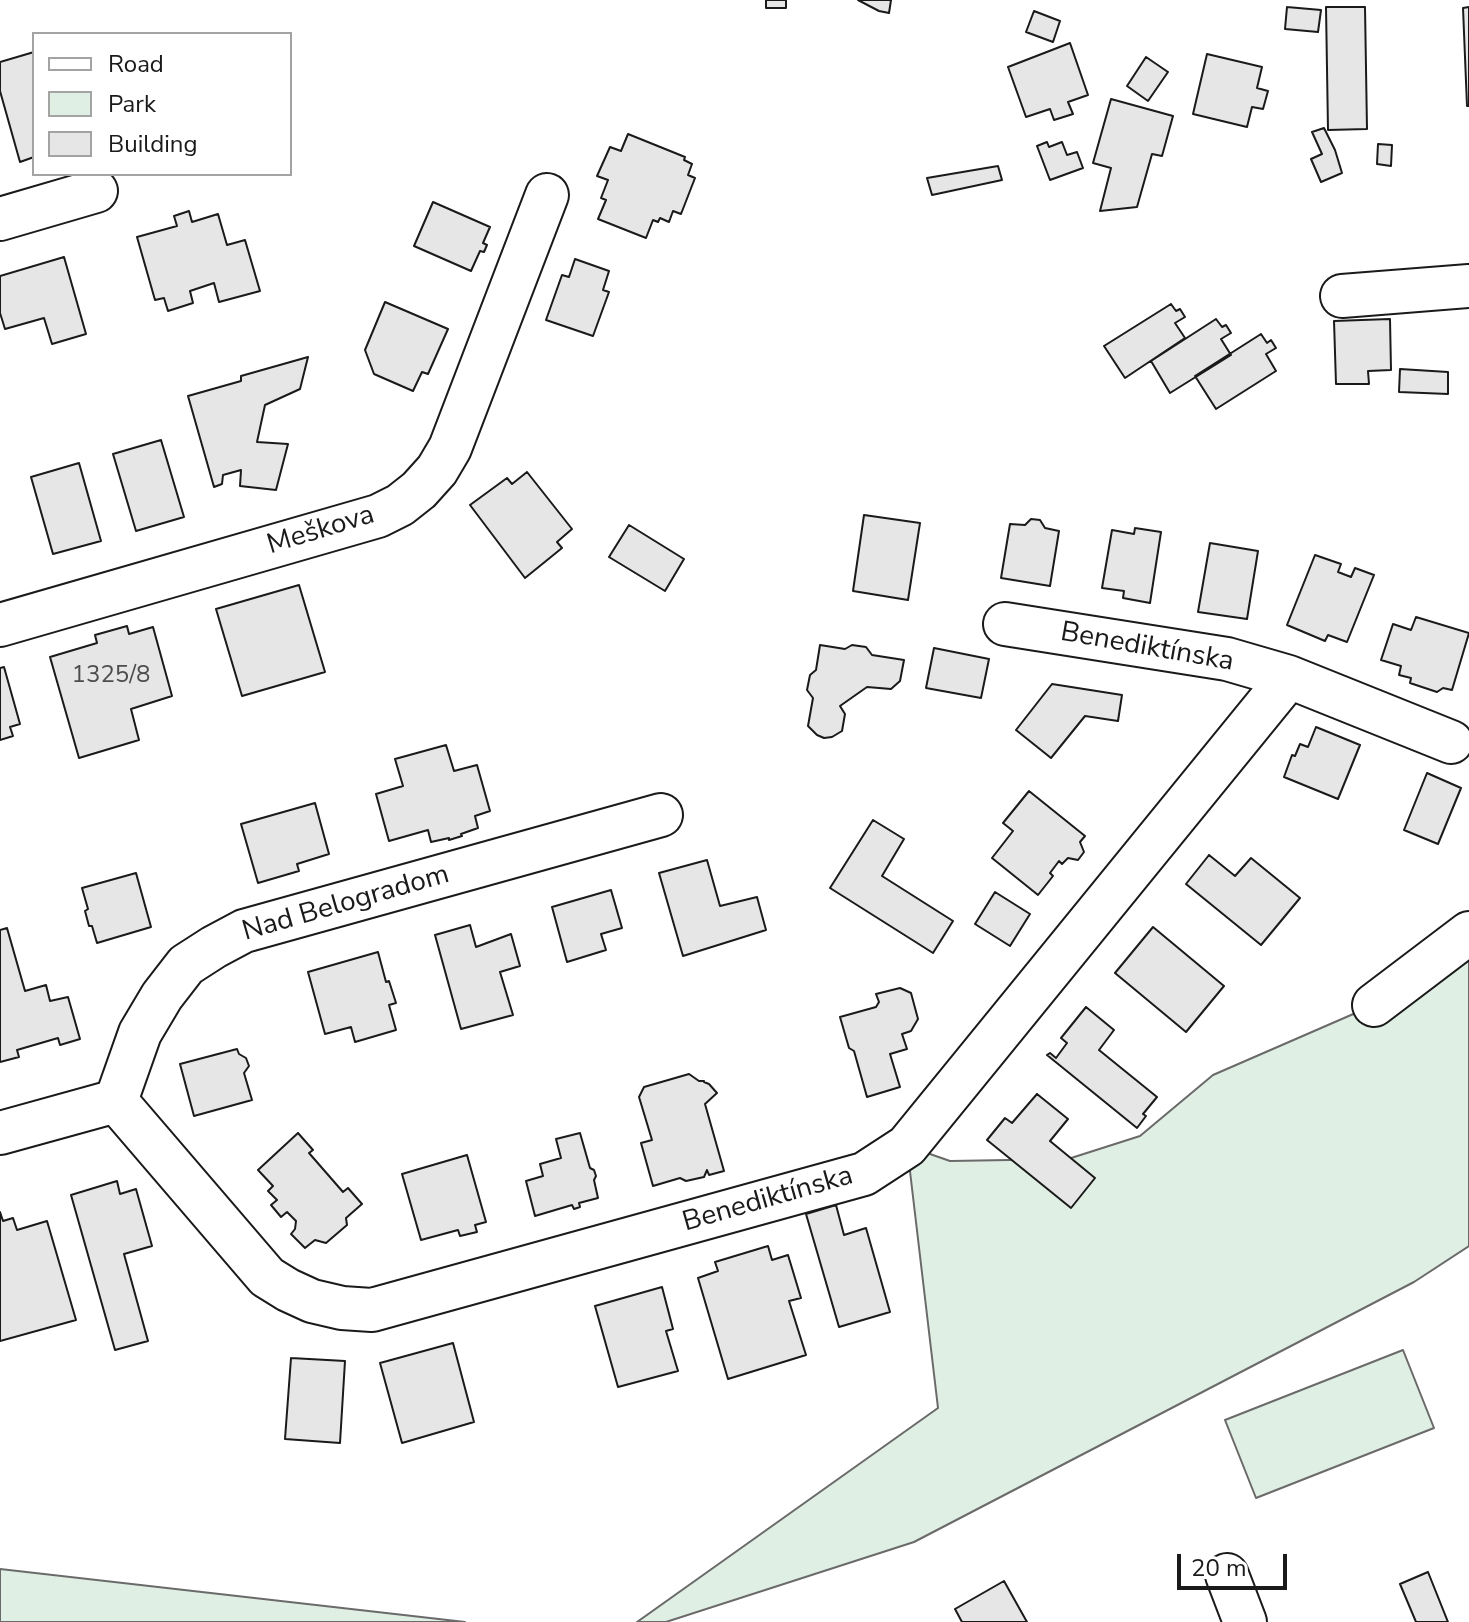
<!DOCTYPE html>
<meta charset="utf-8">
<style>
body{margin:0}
#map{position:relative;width:1469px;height:1622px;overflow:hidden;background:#fff;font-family:"Nunito Sans",sans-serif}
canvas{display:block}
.legend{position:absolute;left:32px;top:32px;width:260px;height:144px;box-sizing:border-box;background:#fff;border:2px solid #a3a3a3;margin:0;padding:10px 14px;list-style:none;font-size:24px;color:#1a1a1a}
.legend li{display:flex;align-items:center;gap:16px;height:40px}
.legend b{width:40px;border:2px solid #a3a3a3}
.scale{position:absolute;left:1177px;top:1554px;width:110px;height:36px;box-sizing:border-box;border:4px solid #1a1a1a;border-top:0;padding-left:10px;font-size:24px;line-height:28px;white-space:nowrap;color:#1a1a1a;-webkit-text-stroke:6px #fff;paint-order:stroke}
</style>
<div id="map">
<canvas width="1469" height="1622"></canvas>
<ul class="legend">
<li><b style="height:10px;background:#fff"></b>Road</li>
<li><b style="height:22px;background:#e0efe3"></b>Park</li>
<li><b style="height:22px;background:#e6e6e6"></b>Building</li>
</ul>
<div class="scale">20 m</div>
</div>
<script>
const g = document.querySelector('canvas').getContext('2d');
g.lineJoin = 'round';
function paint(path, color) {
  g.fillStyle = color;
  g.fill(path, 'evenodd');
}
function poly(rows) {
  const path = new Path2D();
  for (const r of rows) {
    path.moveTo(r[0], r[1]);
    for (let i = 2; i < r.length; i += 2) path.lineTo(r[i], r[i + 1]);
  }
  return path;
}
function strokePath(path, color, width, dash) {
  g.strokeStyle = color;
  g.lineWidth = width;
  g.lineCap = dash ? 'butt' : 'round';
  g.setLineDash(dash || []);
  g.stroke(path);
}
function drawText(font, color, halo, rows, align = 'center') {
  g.font = font + ' "Nunito Sans",sans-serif';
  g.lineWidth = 6;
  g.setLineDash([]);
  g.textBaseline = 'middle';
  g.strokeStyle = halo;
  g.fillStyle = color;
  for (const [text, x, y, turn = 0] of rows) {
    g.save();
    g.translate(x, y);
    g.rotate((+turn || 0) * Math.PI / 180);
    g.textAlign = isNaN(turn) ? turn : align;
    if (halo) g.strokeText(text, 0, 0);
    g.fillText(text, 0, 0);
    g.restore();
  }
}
const green = poly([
 [1469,933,1469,1246,1414,1282,914,1542,666,1622,637,1622,938,1408,907,1146,950,1161,1068,1159,1140,1136,1213,1075,1374,1005,1469,933],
 [1403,1350,1434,1428,1256,1498,1225,1420,1403,1350],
 [0,1569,465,1622,0,1622,0,1569]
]);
paint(green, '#e0efe3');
strokePath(green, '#6a6a6a', 2);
const building = poly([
 [766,0,786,0,786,8,766,8,766,0],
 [858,0,891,0,889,13,879,11,858,0],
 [1287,7,1321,10,1318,32,1285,29,1287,7],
 [1326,7,1365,7,1367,129,1328,130,1326,7],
 [1469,7,1469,106,1467,106,1463,8,1469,7],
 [1034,11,1060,21,1053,42,1026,32,1034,11],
 [1070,43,1088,95,1068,102,1073,114,1054,120,1050,109,1026,117,1008,67,1070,43],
 [34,52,34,157,20,162,0,91,0,62,34,52],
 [1207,54,1262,67,1257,88,1268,91,1263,109,1252,107,1247,127,1193,114,1207,54],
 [1146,57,1168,72,1148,101,1127,86,1146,57],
 [1111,99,1173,116,1162,156,1152,154,1137,207,1100,211,1111,168,1093,163,1111,99],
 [1324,128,1335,150,1342,173,1321,182,1311,159,1322,154,1312,132,1324,128],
 [628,134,685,157,684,160,692,164,688,175,695,178,681,214,673,211,669,222,660,218,658,222,653,220,646,238,598,219,606,200,601,198,608,180,597,176,610,147,621,151,628,134],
 [1047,142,1049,147,1062,142,1067,155,1077,152,1083,168,1050,180,1037,146,1047,142],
 [1378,144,1392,145,1391,166,1377,164,1378,144],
 [998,166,1002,180,932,195,927,178,998,166],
 [433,202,490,227,483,243,487,245,484,252,480,251,471,271,414,246,433,202],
 [189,211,192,222,218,214,227,245,245,240,260,291,219,302,214,283,190,291,193,303,168,311,164,298,155,300,137,237,177,226,174,216,189,211],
 [64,257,86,334,52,344,44,318,5,329,0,313,0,276,64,257],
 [575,259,609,271,603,290,609,292,593,336,546,320,562,275,569,277,575,259],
 [385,302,448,329,428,374,422,372,413,391,374,374,365,350,385,302],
 [1171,304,1176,311,1180,309,1185,317,1175,323,1185,338,1125,378,1104,346,1171,304],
 [1216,319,1222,327,1226,325,1231,333,1221,339,1231,355,1170,393,1151,361,1216,319],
 [1390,319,1391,370,1368,371,1369,384,1336,384,1334,321,1390,319],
 [1261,334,1267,343,1271,340,1276,348,1266,354,1276,371,1216,409,1195,376,1261,334],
 [308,357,300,389,265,405,257,442,288,444,276,490,240,486,241,470,223,475,222,484,214,487,188,396,241,381,241,376,308,357],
 [1400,369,1448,372,1448,394,1399,392,1400,369],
 [161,440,184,517,136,531,113,454,161,440],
 [79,463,101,541,53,554,31,477,79,463],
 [527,472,572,529,557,542,562,548,525,578,470,505,507,478,512,484,527,472],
 [864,515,920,523,908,600,853,591,864,515],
 [1031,519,1040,520,1045,528,1059,531,1050,586,1001,578,1010,524,1025,525,1031,519],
 [629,525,684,559,665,591,609,557,629,525],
 [1135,528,1161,532,1150,603,1123,598,1124,591,1102,588,1112,530,1134,534,1135,528],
 [1210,543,1258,551,1247,619,1198,612,1210,543],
 [1315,555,1341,564,1338,572,1351,577,1355,568,1374,575,1347,642,1328,635,1325,641,1287,625,1315,555],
 [299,585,325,672,242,696,216,609,299,585],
 [1416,617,1469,633,1452,690,1443,688,1437,692,1410,683,1411,678,1399,675,1401,666,1381,660,1393,624,1411,630,1416,617],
 [127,626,129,634,153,627,172,696,131,709,139,740,79,758,50,657,97,643,95,635,127,626],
 [820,645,845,649,852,645,866,647,872,655,904,660,900,681,891,689,867,687,840,706,845,714,842,731,832,737,824,738,817,735,808,726,813,698,807,690,810,675,816,670,820,645],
 [934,648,989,659,981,698,926,688,934,648],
 [4,667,20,724,10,727,13,736,0,740,0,668,4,667],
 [1052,684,1122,695,1118,721,1085,716,1051,758,1016,730,1052,684],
 [1316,727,1360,745,1338,799,1284,777,1292,755,1295,756,1300,744,1308,747,1316,727],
 [446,745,454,771,477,765,490,811,475,816,478,828,461,834,462,836,449,840,449,838,431,842,428,830,389,841,376,794,403,786,395,759,446,745],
 [1427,773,1461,788,1438,844,1404,830,1427,773],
 [1029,791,1085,836,1080,842,1084,852,1078,860,1068,858,1062,864,1059,861,1050,873,1053,876,1038,895,992,858,1013,831,1003,823,1029,791],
 [315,803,329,854,297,864,299,871,258,883,241,824,315,803],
 [873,820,904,839,882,876,953,921,933,953,830,888,873,820],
 [1209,855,1235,876,1251,858,1300,898,1261,945,1186,884,1209,855],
 [707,860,720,906,757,897,766,930,683,956,659,873,707,860],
 [136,873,151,927,97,943,92,926,89,926,85,911,88,909,82,888,136,873],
 [611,890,622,928,601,934,606,950,567,962,552,907,611,890],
 [995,892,1030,914,1010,946,975,924,995,892],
 [470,925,476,947,511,934,520,966,500,972,513,1015,461,1029,435,935,470,925],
 [1153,927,1224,986,1186,1032,1115,973,1153,927],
 [7,928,25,991,46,985,50,1001,68,997,80,1039,60,1045,58,1038,17,1050,19,1057,0,1062,0,930,7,928],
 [378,952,386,982,389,981,396,1003,389,1005,396,1030,355,1042,351,1027,325,1034,308,972,378,952],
 [900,988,911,993,918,1019,911,1031,902,1034,907,1049,890,1054,900,1087,867,1097,854,1051,849,1048,840,1017,876,1007,879,1002,876,994,900,988],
 [1086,1007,1114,1030,1099,1050,1157,1097,1143,1114,1146,1116,1137,1128,1047,1055,1050,1053,1056,1058,1067,1043,1061,1038,1086,1007],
 [237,1049,239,1054,246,1058,249,1066,244,1073,252,1100,194,1116,180,1064,237,1049],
 [689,1074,699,1081,704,1081,704,1082,709,1084,717,1093,705,1104,724,1171,709,1175,707,1170,704,1177,686,1181,680,1178,653,1186,641,1143,652,1140,639,1097,644,1087,689,1074],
 [1037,1094,1068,1119,1050,1141,1095,1178,1071,1208,987,1140,1005,1118,1012,1123,1037,1094],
 [298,1133,313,1150,309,1153,343,1192,348,1188,362,1204,346,1218,347,1225,326,1243,315,1240,305,1248,291,1234,295,1229,296,1221,287,1212,281,1217,271,1205,277,1200,268,1191,273,1186,258,1170,298,1133],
 [580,1133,590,1168,594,1170,596,1176,594,1180,598,1198,579,1203,580,1207,574,1209,572,1205,535,1216,526,1181,543,1176,540,1164,561,1158,556,1139,580,1133],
 [467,1155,486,1222,475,1225,477,1232,460,1236,458,1230,421,1240,402,1174,467,1155],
 [117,1181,120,1194,136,1189,152,1246,124,1254,148,1341,115,1350,71,1195,117,1181],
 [836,1205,844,1235,866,1228,890,1312,839,1327,806,1214,836,1205],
 [0,1212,3,1221,13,1218,17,1230,47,1221,76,1320,0,1341,0,1212],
 [768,1246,772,1260,788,1255,801,1298,789,1301,806,1355,728,1379,698,1278,718,1271,715,1262,768,1246],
 [662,1287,673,1329,666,1331,678,1371,618,1387,595,1306,662,1287],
 [453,1343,474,1422,402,1443,380,1363,453,1343],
 [291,1358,345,1361,340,1443,285,1439,291,1358],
 [1428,1572,1448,1622,1416,1622,1400,1584,1428,1572],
 [1004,1581,1027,1622,962,1622,955,1609,1004,1581]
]);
paint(building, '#e6e6e6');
strokePath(building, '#1a1a1a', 2);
const minor = poly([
 [0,219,96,191],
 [1342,296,1469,286],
 [1005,624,1227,659,1289,677],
 [0,625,378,516,400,505,419,490,437,470,450,448,547,195],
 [1374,1005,1469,933],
 [116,1101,267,1277,288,1290,312,1301,342,1308,372,1310,864,1174,907,1146,1289,677,1451,742],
 [116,1101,140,1033,162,996,186,965,214,947,244,931,661,815],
 [0,1133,116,1101],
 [1227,1575,1245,1622]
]);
strokePath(minor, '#1a1a1a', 46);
strokePath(minor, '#fff', 42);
drawText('24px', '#4d4d4d', null, [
 ["1325/8",111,676]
]);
drawText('28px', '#1a1a1a', '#fff', [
 ["Meškova",321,531,-17],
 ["Benediktínska",1147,648,10],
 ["Nad Belogradom",346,904,-16],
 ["Benediktínska",768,1200,-16]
]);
</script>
